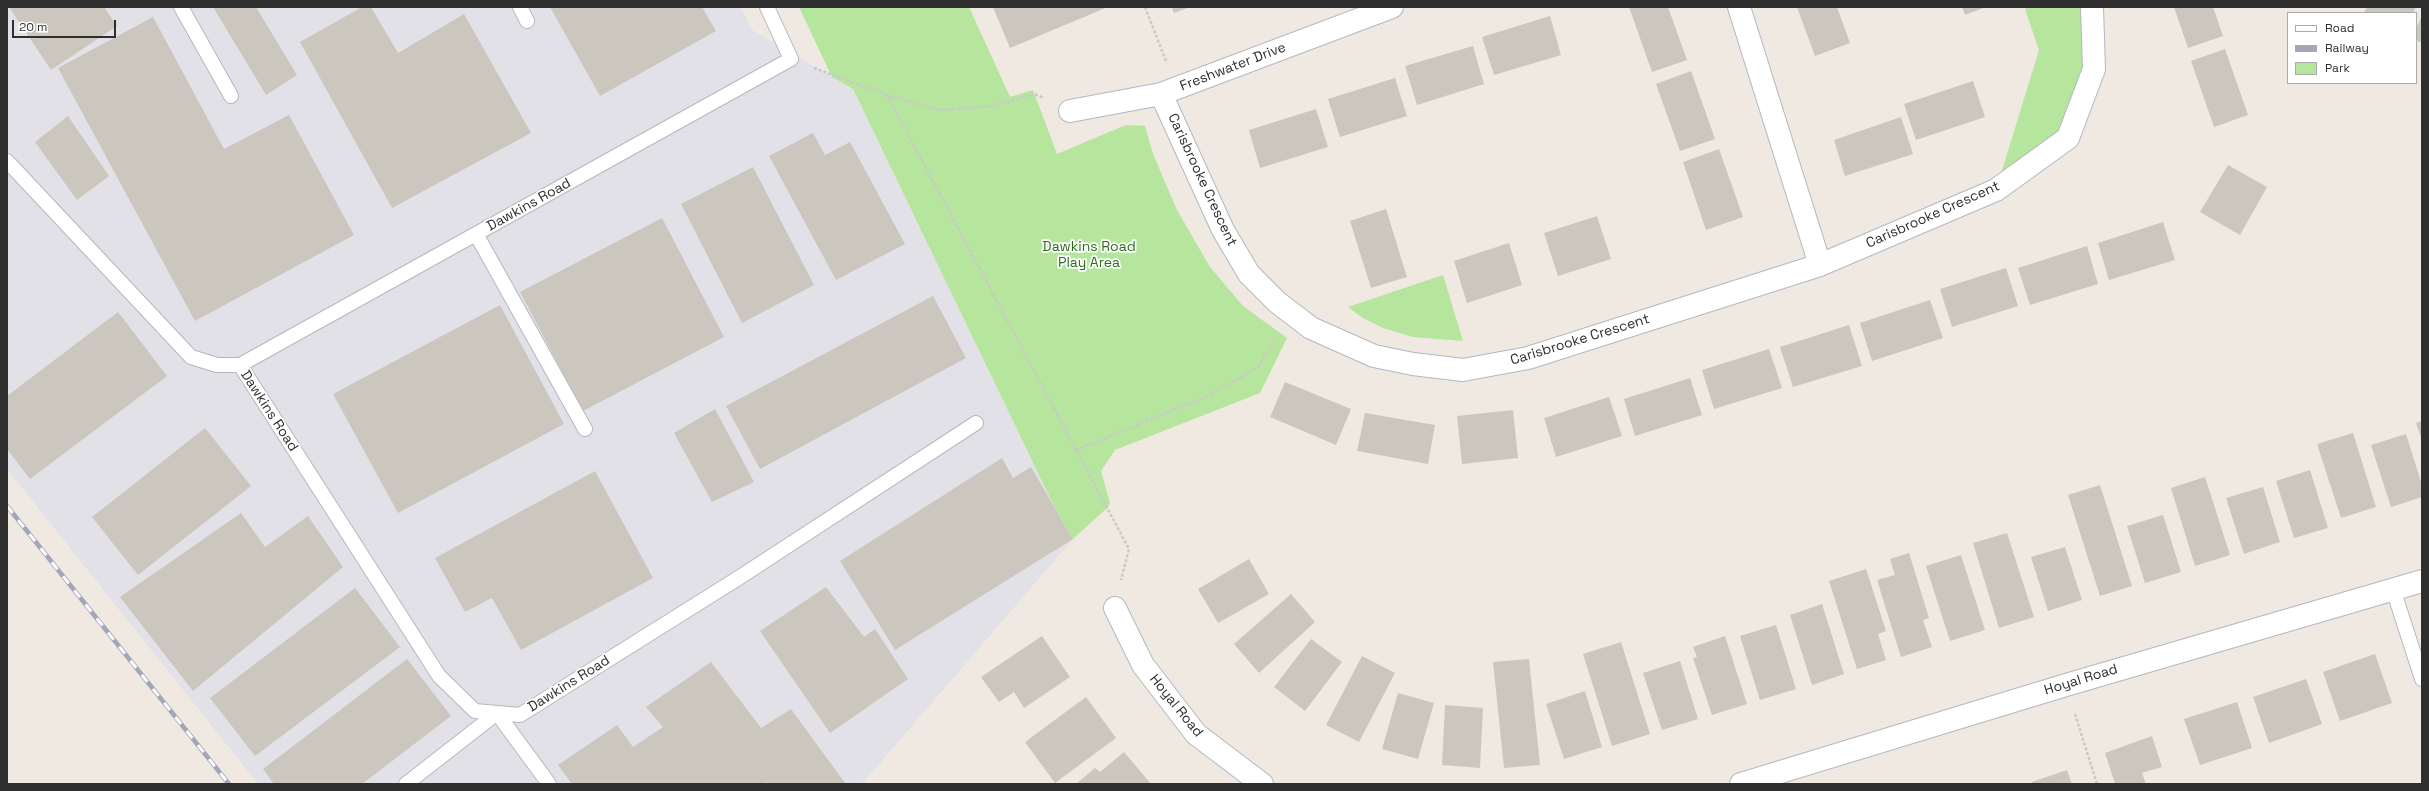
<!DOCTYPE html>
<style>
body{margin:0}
#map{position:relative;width:2429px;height:791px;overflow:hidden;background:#efe9e1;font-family:"Space Grotesk",sans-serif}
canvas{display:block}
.frame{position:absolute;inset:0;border:8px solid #2e2e2e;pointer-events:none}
.legend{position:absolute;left:2287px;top:12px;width:130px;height:72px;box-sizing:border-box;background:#fff;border:1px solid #ababab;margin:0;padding:5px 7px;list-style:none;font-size:12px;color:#2e2e2e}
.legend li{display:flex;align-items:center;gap:8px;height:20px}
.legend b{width:20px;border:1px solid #ababab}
.scale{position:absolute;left:12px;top:20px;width:104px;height:18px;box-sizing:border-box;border:2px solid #2e2e2e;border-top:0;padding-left:5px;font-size:12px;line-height:14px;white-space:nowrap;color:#2e2e2e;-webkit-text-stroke:3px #fff;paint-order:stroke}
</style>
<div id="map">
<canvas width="2429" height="791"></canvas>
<div class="frame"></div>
<ul class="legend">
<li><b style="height:5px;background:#fff"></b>Road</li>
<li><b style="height:5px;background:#a3a6b8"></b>Railway</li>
<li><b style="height:11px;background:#b6e59e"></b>Park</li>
</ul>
<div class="scale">20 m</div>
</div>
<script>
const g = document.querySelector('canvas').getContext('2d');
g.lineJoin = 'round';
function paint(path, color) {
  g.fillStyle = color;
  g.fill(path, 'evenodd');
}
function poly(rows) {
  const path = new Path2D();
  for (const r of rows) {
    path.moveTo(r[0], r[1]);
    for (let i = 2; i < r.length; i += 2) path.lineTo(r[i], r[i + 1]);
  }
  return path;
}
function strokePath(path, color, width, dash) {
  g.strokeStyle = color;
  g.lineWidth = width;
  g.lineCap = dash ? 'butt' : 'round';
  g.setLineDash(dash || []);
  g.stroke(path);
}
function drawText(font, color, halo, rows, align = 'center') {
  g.font = font + ' "Space Grotesk",sans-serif';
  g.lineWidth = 3.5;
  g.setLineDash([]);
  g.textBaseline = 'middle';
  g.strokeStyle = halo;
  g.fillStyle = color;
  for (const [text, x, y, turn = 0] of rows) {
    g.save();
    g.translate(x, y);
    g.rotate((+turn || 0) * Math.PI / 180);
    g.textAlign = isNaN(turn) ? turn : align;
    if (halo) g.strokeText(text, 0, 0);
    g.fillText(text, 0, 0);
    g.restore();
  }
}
paint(poly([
 [7,7,741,7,752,30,853,89,1053,504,1073,539,862,784,258,784,7,469]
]), '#e3e1e8');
paint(poly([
 [799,7,969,7,1010,97,1033,90,1057,154,1126,125,1145,126,1153,154,1177,210,1210,267,1243,306,1287,338,1260,393,1115,450,1101,471,1110,503,1107,508,1073,539,1053,504,853,89,832,77],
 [2030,7,2092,7,2094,69,2068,138,1996,190,2039,50,2025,9],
 [1443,275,1463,341,1413,337,1383,328,1363,318,1348,307]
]), '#b6e59e');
paint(poly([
 [9,7,104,7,117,26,51,70],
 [213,7,256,7,297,75,266,95],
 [362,7,371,7,398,53,464,14,531,133,392,208,300,42],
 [550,7,702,7,716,31,600,96],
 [993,7,1108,7,1010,48],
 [1172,7,1190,7,1174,13],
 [1629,7,1668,7,1687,60,1652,72],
 [1797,7,1837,7,1850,43,1815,56],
 [1962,7,1986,7,1965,15],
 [2174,7,2213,7,2223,36,2188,48],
 [2367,7,2416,7,2413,13,2364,13],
 [1550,16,1561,55,1494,75,1482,37],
 [2422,16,2422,43,2416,40,2416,28],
 [153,17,224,149,289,115,354,235,195,321,58,68],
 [1473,46,1484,84,1417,105,1405,66],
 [2225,49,2248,115,2214,127,2191,61],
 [1691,71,1715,139,1680,151,1656,84],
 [1395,78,1407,116,1340,137,1328,99],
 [1973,81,1985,117,1916,140,1904,104],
 [1316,109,1328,147,1260,168,1249,130],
 [68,116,109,176,77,200,35,142],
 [1901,117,1913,154,1845,176,1834,140],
 [813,133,825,155,850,142,905,244,836,280,769,156],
 [1719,149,1743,217,1706,230,1683,162],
 [2228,165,2267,187,2240,235,2200,212],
 [753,167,814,285,742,323,681,204],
 [1386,209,1407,277,1371,288,1350,221],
 [1597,216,1611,259,1558,276,1544,233],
 [662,218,724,337,583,411,520,292],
 [2163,222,2175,260,2109,280,2098,243],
 [1509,243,1522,285,1467,303,1454,261],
 [2087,246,2098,284,2030,305,2018,268],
 [2006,268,2018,306,1952,327,1940,289],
 [933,296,966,358,760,469,726,406],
 [1930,300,1943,338,1872,361,1860,323],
 [500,305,564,424,398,513,333,394],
 [118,312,167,376,30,479,7,449,7,396],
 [1849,325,1862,366,1793,387,1780,347],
 [1769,349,1782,388,1714,409,1702,370],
 [1690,378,1702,415,1635,436,1624,399],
 [1285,382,1351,409,1336,445,1270,417],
 [1609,397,1622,436,1556,457,1544,418],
 [715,409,754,482,712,502,674,433],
 [1513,410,1518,458,1462,464,1457,416],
 [1365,413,1435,425,1428,464,1357,451],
 [2422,421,2422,440,2416,423],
 [205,428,251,486,138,575,92,517],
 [2353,433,2376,507,2341,518,2317,444],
 [2406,434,2422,485,2422,497,2391,507,2371,445],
 [1002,458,1013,478,1031,467,1073,539,895,650,840,561],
 [2310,470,2328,528,2294,538,2276,481],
 [595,471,653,578,521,650,492,598,465,612,435,558],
 [2205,477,2230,555,2195,566,2171,488],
 [2100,485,2132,586,2100,596,2068,495],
 [2263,487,2280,542,2244,554,2226,498],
 [241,513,265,547,308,516,343,567,193,691,120,597],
 [2163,515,2181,572,2145,583,2127,526],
 [2007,533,2034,617,1999,628,1973,543],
 [2065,547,2082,600,2048,611,2031,557],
 [1909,553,1929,618,1923,620,1932,647,1901,657,1877,580,1895,575,1890,559],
 [1961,555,1985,630,1950,641,1926,566],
 [1249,559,1269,594,1218,623,1198,589],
 [1866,569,1886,631,1878,634,1886,660,1857,669,1829,581],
 [826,587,864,637,875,629,908,679,830,733,760,631],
 [355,588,400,647,255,756,210,698],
 [1291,594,1315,622,1259,673,1234,644],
 [1822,604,1844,674,1812,685,1790,615],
 [1776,625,1796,689,1760,700,1740,636],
 [1042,636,1070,677,1024,708,1014,692,999,702,981,677],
 [1725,636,1747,704,1712,715,1693,658,1697,657,1693,647],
 [1311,639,1342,662,1305,711,1274,687],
 [1621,642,1650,734,1612,746,1583,654],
 [2375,654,2392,703,2340,721,2323,672],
 [1362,656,1395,673,1359,742,1326,725],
 [407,659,451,716,362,784,274,784,263,769],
 [1529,659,1540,765,1504,768,1493,662],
 [1680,661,1698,719,1662,730,1643,673],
 [711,662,761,728,791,709,845,783,769,784,767,782,764,784,572,784,558,765,617,725,633,747,663,727,646,707],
 [2306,679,2322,724,2269,743,2253,697],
 [1585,691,1602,747,1564,759,1546,704],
 [1398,693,1434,703,1418,759,1382,749],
 [1086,697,1116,738,1055,783,1025,742],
 [2237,702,2252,748,2200,765,2184,719],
 [1445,705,1483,708,1480,768,1442,765],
 [2152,736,2162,767,2142,773,2146,784,2115,784,2105,753],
 [1124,752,1151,784,1076,784,1095,768,1100,772],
 [2067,770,2072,784,2033,784,2032,782]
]), '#cbc7bf');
const lane = poly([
 [181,7,231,96],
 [520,7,527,21],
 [767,7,791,59,240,365,439,676,475,711,520,715,740,577,976,423],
 [7,161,191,357,217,365,240,365],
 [476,234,585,429],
 [2393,589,2422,679],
 [406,784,497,713,549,784]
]);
const street = poly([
 [1739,7,1820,265],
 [1161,94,1223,230,1249,274,1277,302,1311,328,1374,356,1413,364,1463,370,1528,358,1820,265,1996,190,2068,138,2094,69,2092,7],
 [1070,111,1161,94,1392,7],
 [1115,608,1143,665,1196,734,1262,784],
 [1741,784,2066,685,2422,581]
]);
strokePath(lane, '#b4b7c1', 16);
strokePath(street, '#b4b7c1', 24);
strokePath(poly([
 [1145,7,1166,61],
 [814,68,887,95,938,110,994,106,1034,94,1044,98],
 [887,95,1129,549,1121,580],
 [1076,450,1205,397,1256,369,1276,339],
 [2075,714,2097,784]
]), '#c9c9c9', 2.5, [3, 2]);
strokePath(lane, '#fff', 14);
strokePath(street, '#fff', 22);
const rail = poly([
 [7,506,229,784]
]);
strokePath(rail, '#a3a6b8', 4.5);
strokePath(rail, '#fff', 3, [9]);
drawText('14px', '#2e2e2e', '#fff', [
 ["Freshwater Drive",1233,67,-21],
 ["Carisbrooke Crescent",1202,180,65],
 ["Dawkins Road",529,205,-29],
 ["Carisbrooke Crescent",1933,215,-24],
 ["Carisbrooke Crescent",1580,340,-17],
 ["Dawkins Road",269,411,57],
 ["Hoyal Road",2081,680,-17],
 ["Dawkins Road",569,684,-32],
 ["Hoyal Road",1176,706,51]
]);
drawText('14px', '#2c6e1b', '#fff', [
 ["Dawkins Road",1089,247],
 ["Play Area",1089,263]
]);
</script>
